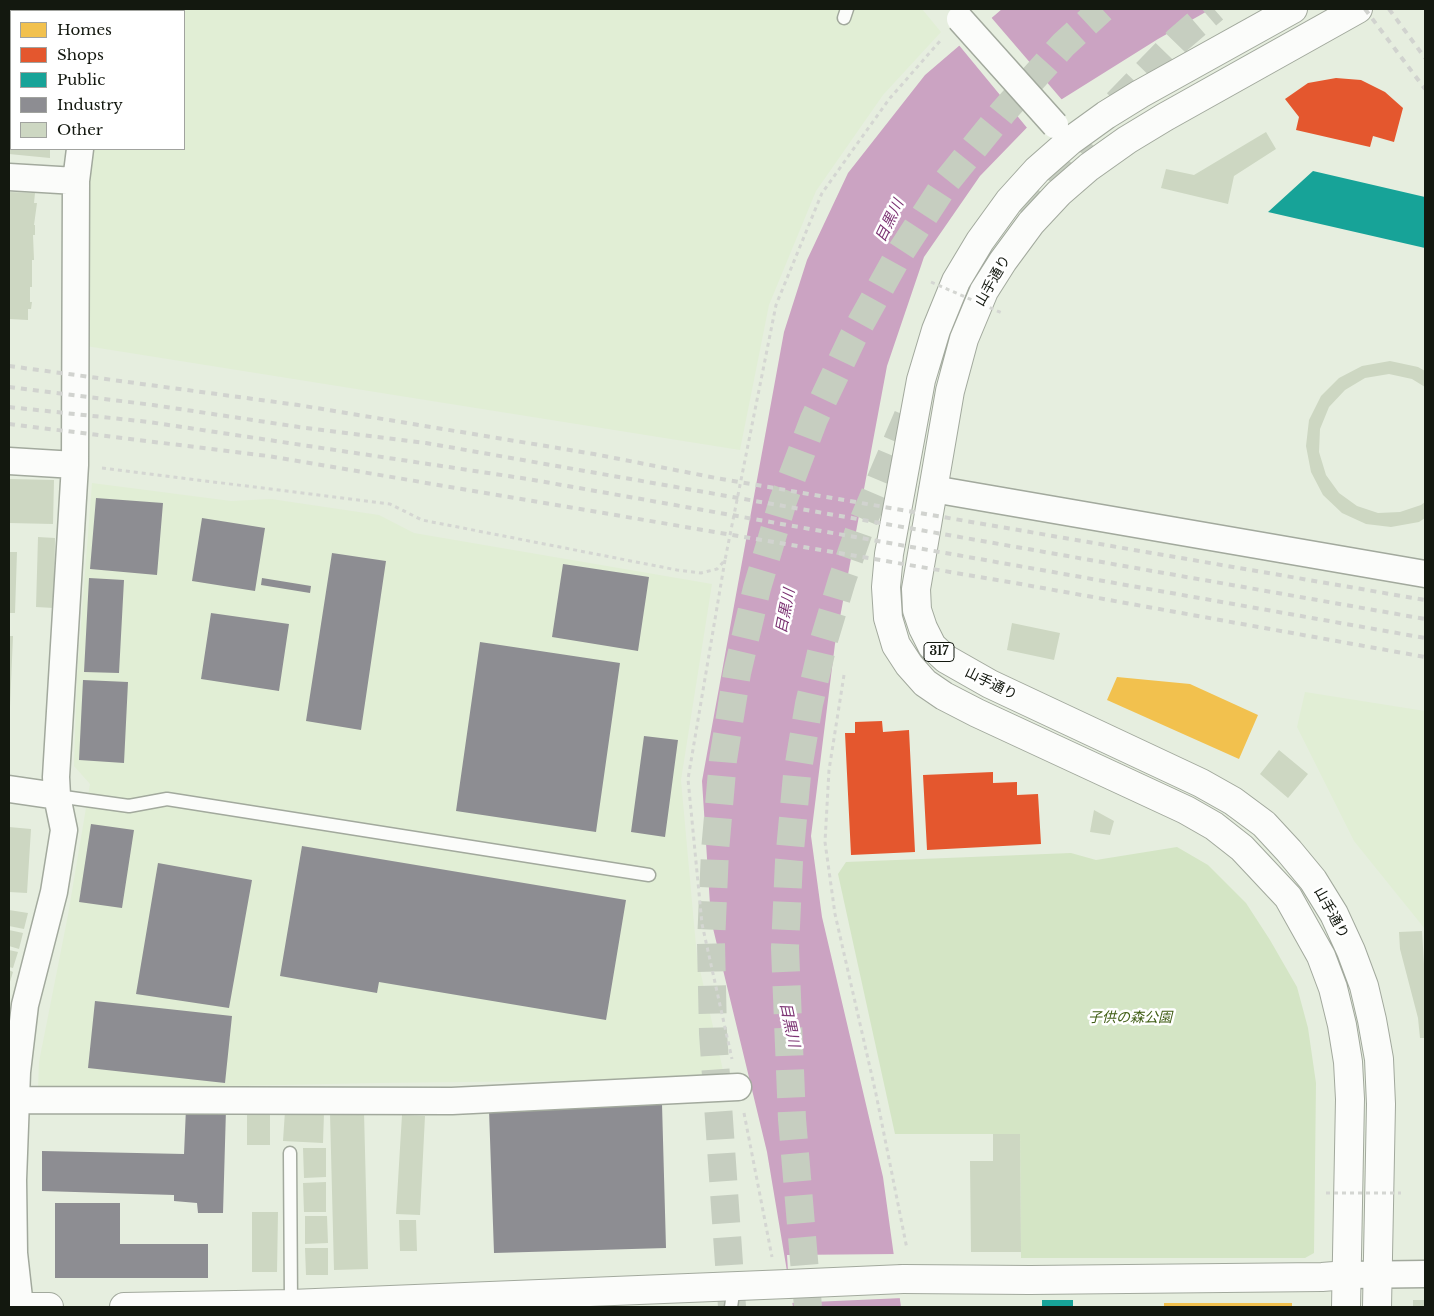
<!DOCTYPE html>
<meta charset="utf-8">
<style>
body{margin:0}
#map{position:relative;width:1434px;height:1316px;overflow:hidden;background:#e6eedf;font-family:"Libre Baskerville",serif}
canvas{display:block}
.frame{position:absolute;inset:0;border:10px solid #13180f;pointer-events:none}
.legend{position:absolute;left:10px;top:10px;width:175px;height:140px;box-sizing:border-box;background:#fff;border:1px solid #a1a39f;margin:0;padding:6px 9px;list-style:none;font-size:15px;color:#13180f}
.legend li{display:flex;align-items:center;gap:10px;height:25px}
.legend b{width:25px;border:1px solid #a1a39f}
</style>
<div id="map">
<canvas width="1434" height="1316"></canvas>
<div class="frame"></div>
<ul class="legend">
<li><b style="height:14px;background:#f2c14e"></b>Homes</li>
<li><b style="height:14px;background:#e4572e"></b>Shops</li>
<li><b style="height:14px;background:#17a398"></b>Public</li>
<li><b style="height:14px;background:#8d8d92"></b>Industry</li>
<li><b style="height:14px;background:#cdd7c2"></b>Other</li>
</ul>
</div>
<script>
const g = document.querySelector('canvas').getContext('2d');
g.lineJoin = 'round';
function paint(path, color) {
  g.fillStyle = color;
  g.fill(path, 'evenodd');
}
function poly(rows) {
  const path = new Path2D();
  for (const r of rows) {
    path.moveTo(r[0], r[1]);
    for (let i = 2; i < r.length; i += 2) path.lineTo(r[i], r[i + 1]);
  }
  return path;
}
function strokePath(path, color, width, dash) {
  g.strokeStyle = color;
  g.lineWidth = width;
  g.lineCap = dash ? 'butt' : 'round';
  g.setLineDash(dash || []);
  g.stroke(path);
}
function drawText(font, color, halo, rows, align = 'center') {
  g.font = font + ' "Libre Baskerville","Noto Sans JP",serif';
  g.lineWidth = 5;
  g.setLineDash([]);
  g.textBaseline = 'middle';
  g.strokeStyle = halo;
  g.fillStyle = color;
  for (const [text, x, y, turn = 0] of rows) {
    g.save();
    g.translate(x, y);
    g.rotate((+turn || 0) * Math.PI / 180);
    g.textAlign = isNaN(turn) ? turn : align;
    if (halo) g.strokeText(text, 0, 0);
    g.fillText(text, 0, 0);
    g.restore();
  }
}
paint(poly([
 [123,9,922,9,941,32,883,95,816,191,769,305,740,450,86,346,85,184,91,149,184,149,184,11,123,11],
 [92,483,231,501,271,499,379,515,414,533,712,584,681,780,697,957,725,1079,377,1083,38,1090,39,1062,68,915,90,784,74,766,77,676],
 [1305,692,1425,711,1425,929,1354,841,1297,727]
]), '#e1eed5');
paint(poly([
 [1177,847,1208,865,1246,903,1270,940,1297,987,1308,1028,1316,1083,1314,1253,1305,1258,1021,1258,1020,1134,895,1134,838,874,846,862,1071,853,1096,860]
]), '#d4e5c5');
paint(poly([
 [1002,9,1211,9,1158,39,1043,111,980,176,924,257,887,366,835,644,811,836,822,917,883,1177,901,1307,793,1307,767,1152,711,920,702,781,784,332,807,260,848,173,925,75]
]), '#cba3c2');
paint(poly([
 [990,16,1063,101,1045,113,1028,129,958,44],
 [896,1254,903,1298,790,1303,787,1255]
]), '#e6eedf');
paint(poly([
 [1117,677,1190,684,1258,715,1239,759,1107,700],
 [1164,1303,1292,1303,1292,1307,1164,1307]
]), '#f2c14e');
paint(poly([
 [1336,78,1361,80,1385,92,1403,108,1394,142,1373,136,1370,147,1296,130,1299,117,1285,99,1308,83],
 [882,721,883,732,909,730,915,852,851,855,845,733,855,733,855,722],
 [993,772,993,783,1017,782,1017,795,1038,794,1041,844,927,850,923,775]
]), '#e4572e');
paint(poly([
 [1313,171,1425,197,1425,248,1268,212],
 [1042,1300,1073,1300,1073,1307,1042,1307]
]), '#17a398');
paint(poly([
 [96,498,163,503,157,575,90,569],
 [202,518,265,528,255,591,192,581],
 [332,553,386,561,361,730,306,721],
 [563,564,649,577,638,651,552,637],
 [89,578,124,580,119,673,84,672],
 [262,578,311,586,310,593,261,585],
 [211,613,289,624,279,691,201,679],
 [480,642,620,663,596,832,456,811],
 [83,680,128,682,124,763,79,760],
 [644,736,678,740,665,837,631,832],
 [91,824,134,830,122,908,79,902],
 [302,846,626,900,606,1020,379,982,377,993,280,976],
 [158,863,252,880,229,1008,136,994],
 [95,1001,232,1016,225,1083,88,1068],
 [662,1104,666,1248,494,1253,489,1110],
 [186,1108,226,1109,223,1213,198,1213,197,1203,174,1201,174,1195,42,1191,42,1151,184,1154],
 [55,1203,120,1203,120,1244,208,1244,208,1278,55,1278]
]), '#8d8d92');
paint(poly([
 [9,9,43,9,42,11,11,11,11,56,9,55],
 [52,9,83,9,90,11,51,11],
 [9,113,11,113,11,149,50,149,50,158,9,154],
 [1266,132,1276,149,1234,176,1228,204,1161,188,1166,169,1194,175],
 [9,192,35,193,34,203,37,203,34,225,35,225,35,235,33,235,34,260,32,260,32,287,30,287,30,302,32,302,31,309,28,309,28,320,9,319],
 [1390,361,1418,367,1425,371,1425,387,1412,379,1389,374,1365,378,1345,390,1329,407,1320,429,1319,452,1326,475,1339,493,1357,506,1378,513,1400,512,1421,505,1425,502,1425,518,1419,522,1391,527,1366,524,1342,513,1323,495,1311,472,1306,446,1309,420,1321,396,1339,378,1362,366],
 [9,479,54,480,53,524,9,523],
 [38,537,55,538,54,608,36,607],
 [9,552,17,552,15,613,9,613],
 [1012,623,1060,633,1054,660,1007,650],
 [9,636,13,636,10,707,9,707],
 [1279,750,1308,774,1288,798,1260,774],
 [1094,810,1114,821,1110,835,1090,832],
 [9,827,31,829,27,893,9,892],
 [9,910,28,913,24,929,9,926],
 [9,930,23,933,19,949,9,946],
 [1422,931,1425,981,1425,1038,1420,1038,1418,1018,1400,949,1399,932],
 [9,950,18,952,13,968,9,967],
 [9,970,13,972,9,985],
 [247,1110,270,1110,270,1145,247,1145],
 [285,1111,324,1113,323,1143,283,1141],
 [364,1112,368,1269,334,1270,330,1113],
 [402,1115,425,1116,420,1215,396,1214],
 [993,1134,1020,1134,1021,1252,971,1252,970,1161,993,1161],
 [303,1148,326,1148,326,1177,304,1178],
 [326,1182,326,1212,304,1212,303,1183],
 [252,1212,278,1212,277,1272,252,1272],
 [305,1216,327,1216,328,1243,305,1244],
 [399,1220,416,1220,417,1251,400,1251],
 [305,1248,328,1248,328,1275,306,1275],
 [1413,1300,1425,1300,1425,1307,1413,1307]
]), '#cdd7c2');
strokePath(poly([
 [1117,103,1178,40,1214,9],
 [1025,215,1060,168,1086,139],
 [932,366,964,306,980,281],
 [732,1307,713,1033,711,943,715,851,723,760,737,673,757,588,783,501,814,419,853,337,898,256,947,181,1003,112,1063,45,1102,9],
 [808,1307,792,1119,785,948,789,861,797,775,809,704,824,640,842,580,859,531,910,411]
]), '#c6cec0', 28, [28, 14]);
const lane = poly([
 [844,18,847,9],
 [57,796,129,806,167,799,649,875],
 [290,1153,291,1304],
 [731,1307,734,1287]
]);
const street = poly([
 [110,11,110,9],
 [9,177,76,181],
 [9,461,75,465],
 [933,489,1425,574],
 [9,789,57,796],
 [15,1100,452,1101,738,1087],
 [1347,1275,1425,1274],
 [20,1307,14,1253,13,1180,17,1072,25,1005,54,892,64,830,57,796,56,777,75,465,76,181,80,149]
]);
const secondary = poly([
 [903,1279,1030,1280,1322,1277,1347,1275],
 [20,1307,49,1307],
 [124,1307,291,1304,788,1284]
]);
const primary = poly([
 [1293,9,1140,94,1106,115,1070,141,1037,170,1009,201,980,241,956,281,936,330,921,380,889,554,886,587,888,618,896,645,909,665,925,683,944,696,977,713,1186,810,1214,826,1242,848,1288,897,1321,956,1333,988,1342,1025,1348,1062,1350,1099,1346,1307],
 [1358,9,1165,117,1127,140,1089,167,1059,193,1031,223,1003,261,984,291,964,339,950,391,916,589,917,610,923,628,932,646,946,659,990,684,1201,783,1233,801,1264,824,1289,851,1313,880,1334,914,1351,951,1364,986,1372,1020,1379,1059,1381,1104,1377,1307]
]);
strokePath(lane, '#a2a99d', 15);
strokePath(street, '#a2a99d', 29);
strokePath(secondary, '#a2a99d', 30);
strokePath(primary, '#a2a99d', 30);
strokePath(poly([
 [102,468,390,504,422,520,677,570,701,573,717,569,725,560,776,305,822,193,890,98,941,40],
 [725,560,688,779,702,924,732,1059],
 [844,675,829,770,825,842,835,914,876,1094,907,1249],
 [744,1113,772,1257]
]), '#d4d6d2', 3, [4, 4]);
strokePath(lane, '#fbfcfa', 12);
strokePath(street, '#fbfcfa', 26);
strokePath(secondary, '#fbfcfa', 28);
strokePath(primary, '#fbfcfa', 28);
strokePath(poly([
 [1365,9,1425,89],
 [1389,9,1425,58],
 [9,366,298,405,594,454,716,478,1425,600],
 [9,387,153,405,299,427,426,443,1425,619],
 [9,407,149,422,528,479,1425,638],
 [9,424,268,456,1015,583,1425,657]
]), '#d1d3cf', 4, [6, 6]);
const streetBridge = poly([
 [960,19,1055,125]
]);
const secondaryBridge = poly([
 [788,1284,903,1279]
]);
strokePath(streetBridge, '#a2a99d', 29, []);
strokePath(secondaryBridge, '#a2a99d', 30, []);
strokePath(poly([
 [931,282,1002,313],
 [1326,1193,1401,1193]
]), '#d4d6d2', 3, [4, 4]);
strokePath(streetBridge, '#fbfcfa', 26);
strokePath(secondaryBridge, '#fbfcfa', 28);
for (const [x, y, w] of [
 [939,652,30]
]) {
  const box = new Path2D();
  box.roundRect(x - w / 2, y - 9.5, w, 19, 4);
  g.fillStyle = '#fff';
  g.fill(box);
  strokePath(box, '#13180f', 1);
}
drawText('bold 12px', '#13180f', null, [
 ["317",939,652]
]);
drawText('14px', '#13180f', '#fff', [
 ["山手通り",993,281,-60],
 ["山手通り",991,684,26],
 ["山手通り",1331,913,61]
]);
drawText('italic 14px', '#405e15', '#fff', [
 ["子供の森公園",1130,1018]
]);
drawText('italic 15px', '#7c3373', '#fff', [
 ["目黒川",890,221,-64],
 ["目黒川",786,611,-79],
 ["目黒川",789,1025,78]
]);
</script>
